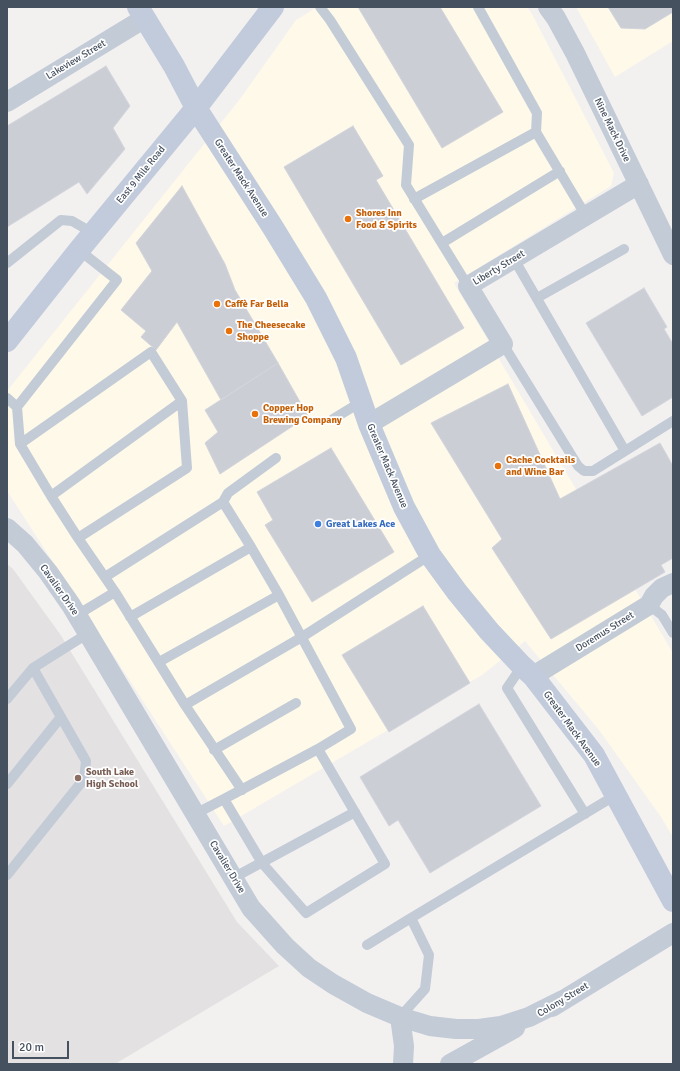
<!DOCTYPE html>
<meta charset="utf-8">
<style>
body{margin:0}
#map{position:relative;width:680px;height:1071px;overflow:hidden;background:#f3f0f0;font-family:Signika,sans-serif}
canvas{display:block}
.frame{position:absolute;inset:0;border:8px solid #465160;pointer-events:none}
.scale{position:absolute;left:12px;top:1041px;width:57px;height:18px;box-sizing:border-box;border:2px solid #465160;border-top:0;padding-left:5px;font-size:12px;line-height:14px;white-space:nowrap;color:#465160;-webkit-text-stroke:3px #fff;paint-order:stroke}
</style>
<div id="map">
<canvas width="680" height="1071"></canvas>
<div class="frame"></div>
<div class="scale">20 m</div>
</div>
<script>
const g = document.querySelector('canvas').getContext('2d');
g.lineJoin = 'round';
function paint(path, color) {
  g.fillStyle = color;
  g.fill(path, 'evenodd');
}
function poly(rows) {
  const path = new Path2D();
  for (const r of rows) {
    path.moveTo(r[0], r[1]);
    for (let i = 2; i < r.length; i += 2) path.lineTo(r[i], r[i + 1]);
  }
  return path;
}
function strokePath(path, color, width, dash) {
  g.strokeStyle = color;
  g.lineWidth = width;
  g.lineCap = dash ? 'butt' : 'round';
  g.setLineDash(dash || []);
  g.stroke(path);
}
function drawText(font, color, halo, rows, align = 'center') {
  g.font = font + ' Signika,sans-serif';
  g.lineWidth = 3.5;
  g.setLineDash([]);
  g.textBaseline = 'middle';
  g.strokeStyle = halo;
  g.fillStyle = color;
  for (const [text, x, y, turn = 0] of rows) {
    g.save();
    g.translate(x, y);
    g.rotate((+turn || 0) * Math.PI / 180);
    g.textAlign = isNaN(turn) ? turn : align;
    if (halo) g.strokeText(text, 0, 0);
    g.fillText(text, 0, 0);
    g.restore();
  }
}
paint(poly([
 [317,7,527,7,532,14,614,173,611,186,454,283,673,653,673,837,661,817,599,730,525,641,482,675,224,826,7,491,7,391,240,99,296,20],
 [576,7,673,7,673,41,615,77]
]), '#fef9e9');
paint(poly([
 [7,564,13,569,60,634,237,922,279,966,115,1064,7,1064]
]), '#e4e1e2');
const building = poly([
 [358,7,440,7,503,112,442,148,358,7],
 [608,7,673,7,673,12,645,29,621,28,608,7],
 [106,66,130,106,113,128,125,149,87,194,79,182,7,227,7,126,106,66],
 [353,126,383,176,376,180,464,328,401,365,284,167,353,126],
 [182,186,225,264,235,290,278,363,221,400,177,322,156,350,141,337,146,331,121,310,152,271,136,243,182,186],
 [644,288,667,327,664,329,673,344,673,397,642,416,586,323,644,288],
 [278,363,308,416,220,474,205,443,218,432,205,410,278,363],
 [508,384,560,499,660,443,673,466,673,558,661,565,665,572,551,639,492,548,502,539,431,423,508,384],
 [331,448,394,552,312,602,265,525,273,520,257,492,331,448],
 [423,606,470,683,389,732,342,655,423,606],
 [479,704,541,806,430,873,398,820,389,826,360,777,479,704]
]);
paint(building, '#ccced6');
strokePath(building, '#d3d5dc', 1);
strokePath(poly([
 [320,7,330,20,409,145,406,185,468,286],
 [478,7,537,113,536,132,586,216],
 [414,199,536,132],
 [442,243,560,171],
 [514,259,625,451],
 [7,263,61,220,72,221,93,233],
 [537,298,624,249],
 [503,344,578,466,584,471,593,471,673,421],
 [7,398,17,407,20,444,51,496,78,538,115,592,77,615],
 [17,407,117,280,79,250],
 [333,419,361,402],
 [20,444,151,352,182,401,187,468,78,538],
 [51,496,182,401],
 [223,502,228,493,276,458],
 [105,577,223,502,251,547,279,595,351,729,318,749,385,864,306,913,262,863,224,799],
 [115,592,185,705,242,790],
 [649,605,662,615,673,633],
 [130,617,251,547],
 [159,662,279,595],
 [522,666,507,688,585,814],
 [7,699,33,668,87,634],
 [185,705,302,637,430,555],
 [214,750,296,703],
 [7,784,61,717],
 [195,814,224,799,318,749],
 [7,875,84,779,86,761,33,668],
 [233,878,355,812],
 [411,918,616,795],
 [367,945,411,918,429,955,425,989,400,1017]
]), '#c2cbd6', 10);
strokePath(poly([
 [548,7,556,18,575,53,673,255],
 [7,102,145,18],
 [369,424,503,344,468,286,639,184],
 [7,528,25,544,48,572,71,605,251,908,285,946,309,968,333,984,367,1003,400,1017,430,1026,456,1029,479,1029,501,1026,529,1017,563,1000],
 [533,676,649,605,654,596,662,588,673,583],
 [552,1007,673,933],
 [400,1017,404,1046,403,1064],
 [450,1064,515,1028]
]), '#c2cbd6', 20);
strokePath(poly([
 [138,7,174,66,196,108,272,226,316,298,346,358,369,424,404,507,430,555,457,592,489,631,522,666,533,676,594,755,673,901],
 [7,341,79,250,196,108,273,7]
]), '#c1cbdb', 22);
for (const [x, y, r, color] of [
 [348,219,4,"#e8710a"],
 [217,304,4,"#e8710a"],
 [229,331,4,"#e8710a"],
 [255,414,4,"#e8710a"],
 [498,466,4,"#e8710a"],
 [318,524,4,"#3f7fe0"],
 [78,778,4,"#8d6e63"]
]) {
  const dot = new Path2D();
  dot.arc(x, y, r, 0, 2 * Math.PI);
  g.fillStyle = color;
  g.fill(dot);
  strokePath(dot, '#fff', 1.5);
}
drawText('10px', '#465160', '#fff', [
 ["Lakeview Street",76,60,-31],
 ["Nine Mack Drive",612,130,64],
 ["East 9 Mile Road",141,175,-51],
 ["Greater Mack Avenue",241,178,57],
 ["Liberty Street",499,268,-31],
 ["Greater Mack Avenue",387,466,67],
 ["Cavalier Drive",59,590,55],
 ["Doremus Street",605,632,-32],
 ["Greater Mack Avenue",572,729,54],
 ["Cavalier Drive",227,867,59],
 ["Colony Street",563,1000,-31]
]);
drawText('bold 10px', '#c56008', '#fff', [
 ["Shores Inn",356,213],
 ["Food & Spirits",356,225],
 ["Caffè Far Bella",225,304],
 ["The Cheesecake",237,325],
 ["Shoppe",237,337],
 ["Copper Hop",263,408],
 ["Brewing Company",263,420],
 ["Cache Cocktails",506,460],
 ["and Wine Bar",506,472]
], 'left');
drawText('bold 10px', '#366cbe', '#fff', [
 ["Great Lakes Ace",326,524]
], 'left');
drawText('bold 10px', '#785e54', '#fff', [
 ["South Lake",86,772],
 ["High School",86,784]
], 'left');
</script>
